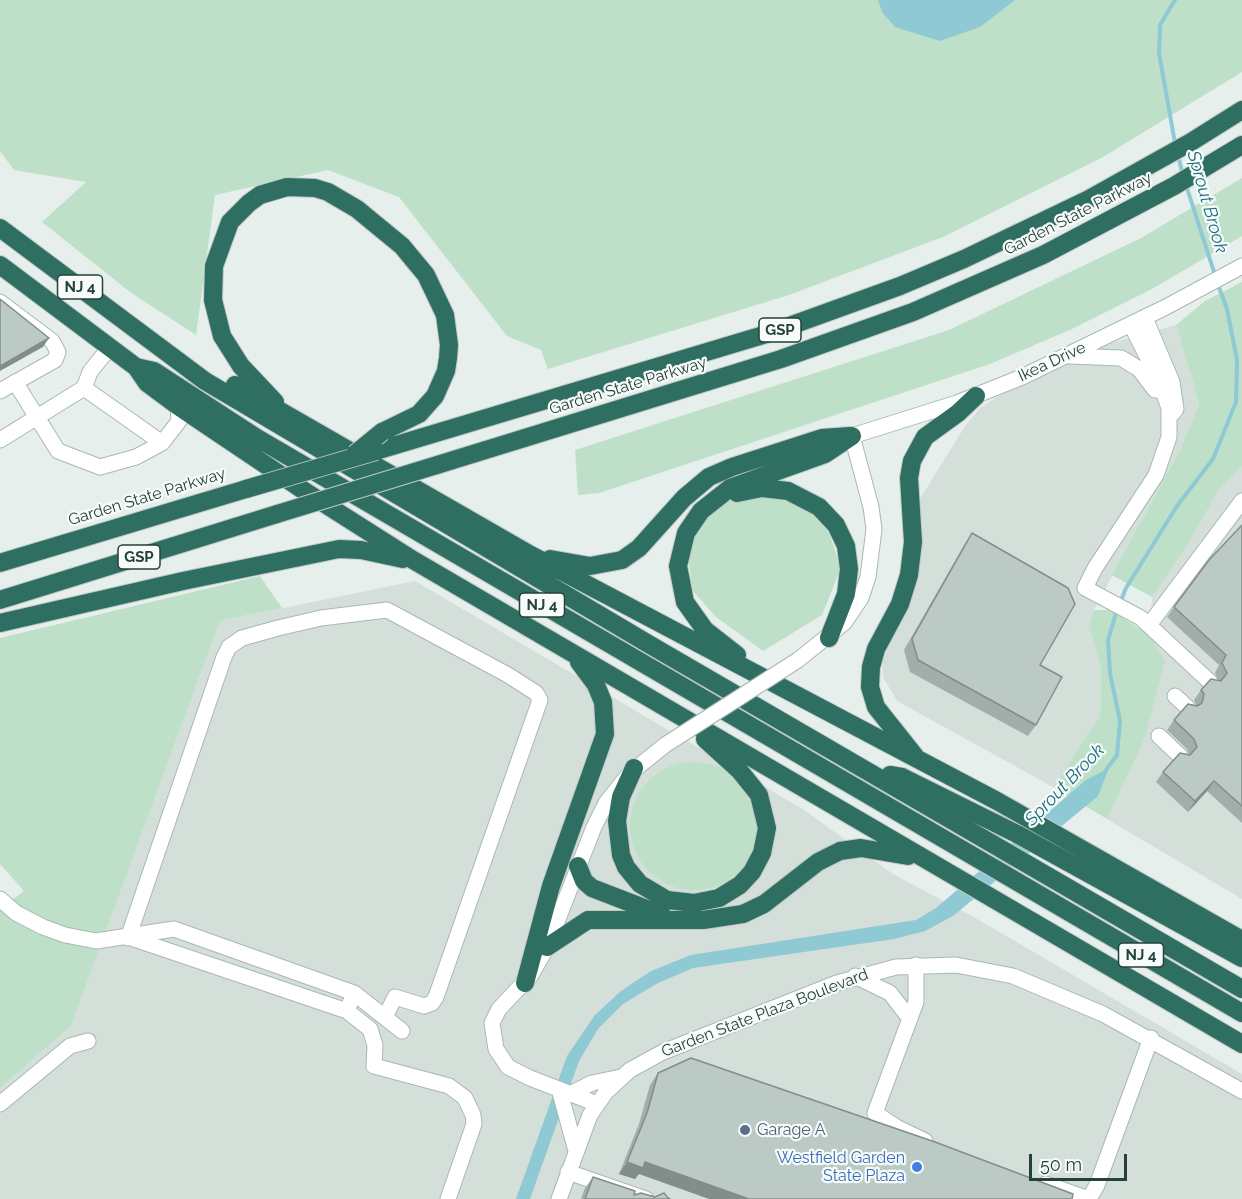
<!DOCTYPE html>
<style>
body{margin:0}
#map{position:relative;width:1242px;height:1199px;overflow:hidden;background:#e6efeb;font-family:Raleway,sans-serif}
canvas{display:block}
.scale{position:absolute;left:1029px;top:1154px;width:98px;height:27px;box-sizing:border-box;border:3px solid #24423a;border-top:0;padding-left:8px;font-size:18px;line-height:21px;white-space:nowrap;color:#24423a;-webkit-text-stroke:4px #f7fbf9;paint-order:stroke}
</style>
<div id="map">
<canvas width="1242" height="1199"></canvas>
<div class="scale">50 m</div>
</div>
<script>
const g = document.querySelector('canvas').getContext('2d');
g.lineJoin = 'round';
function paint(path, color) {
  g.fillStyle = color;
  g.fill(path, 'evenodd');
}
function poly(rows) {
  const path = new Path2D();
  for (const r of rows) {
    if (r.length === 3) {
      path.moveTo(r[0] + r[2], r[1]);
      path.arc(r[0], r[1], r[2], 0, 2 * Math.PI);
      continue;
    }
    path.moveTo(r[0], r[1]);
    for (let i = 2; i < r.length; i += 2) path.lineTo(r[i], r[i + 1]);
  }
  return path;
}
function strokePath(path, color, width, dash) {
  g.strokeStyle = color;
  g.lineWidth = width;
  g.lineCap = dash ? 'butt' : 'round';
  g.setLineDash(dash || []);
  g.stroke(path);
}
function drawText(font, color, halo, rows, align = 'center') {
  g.font = font + ' Raleway,sans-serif';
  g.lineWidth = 4.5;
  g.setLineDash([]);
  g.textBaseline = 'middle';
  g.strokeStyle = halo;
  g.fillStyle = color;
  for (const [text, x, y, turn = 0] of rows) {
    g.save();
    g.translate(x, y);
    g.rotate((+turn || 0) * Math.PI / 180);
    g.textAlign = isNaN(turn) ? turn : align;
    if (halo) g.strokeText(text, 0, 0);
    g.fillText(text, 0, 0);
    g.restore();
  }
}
paint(poly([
 [1176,325,1199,404,1180,450,1094,610,1089,626,1101,668,1100,716,1053,787,897,701,883,677,882,662,915,588,920,556,920,499,965,426,980,408,1021,382,1090,349],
 [1242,466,1242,899,1107,819,1143,743,1152,597,1187,546,1220,488],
 [415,581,801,808,893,874,979,920,1242,1074,1242,1199,0,1199,0,1088,71,1026,220,621]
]), '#d4dfda');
paint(poly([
 [0,0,1242,0,1242,72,1103,157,943,237,789,295,548,369,541,350,507,336,399,197,328,170,215,195,196,335,130,292,42,222,86,182,14,170,0,151],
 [1242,178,1242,236,1152,289,1072,329,990,364,599,493,578,495,575,450,949,330,1141,238],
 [1242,282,1242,466,1220,488,1187,546,1152,597,1112,575,1180,450,1199,404,1176,325,1205,301],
 [751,492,798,499,827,527,841,568,822,615,763,651,716,617,692,590,689,563,692,534,712,507],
 [260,576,282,608,220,621,71,1026,0,1088,0,909,24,891,0,864,0,638],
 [1094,610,1110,610,1150,635,1165,661,1143,743,1107,819,1053,787,1100,716,1101,668,1089,626],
 [694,826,64]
]), '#bfe0c8');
paint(poly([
 [878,0,1015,0,980,27,940,41,895,27,882,12],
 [1109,768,1098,796,953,916,925,931,894,939,693,968,658,983,623,1004,598,1029,579,1061,530,1199,516,1199,567,1056,595,1015,621,991,651,971,691,955,916,920,936,908,1086,780]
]), '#8ec9d4');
strokePath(poly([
 [1175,0,1160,25,1159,53,1175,143],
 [1178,156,1183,175],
 [1186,185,1215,275],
 [1120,603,1126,588,1177,506,1213,459,1236,402,1237,360,1227,309,1217,282],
 [1106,770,1117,755,1120,721,1110,673,1108,640,1117,610]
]), '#8ec9d4', 4);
const minor = poly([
 [0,302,52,341,58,352,55,360,0,391],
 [1145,318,1172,382,1176,409,1173,413],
 [1131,325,1159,380,1169,408,1169,437,1156,475,1095,568,1085,588,1141,618,1210,682],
 [1070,356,1121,358,1139,369,1155,390],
 [15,382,58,451,100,467,136,457,162,443,84,388],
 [0,440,84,388,90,372,109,348],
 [162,443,179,421,178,406],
 [1149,625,1242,501],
 [798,660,844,623,861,598,868,577,874,529,871,507,852,436,957,403,1022,377,1166,307,1242,266],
 [1175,696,1187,707],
 [1159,736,1180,756],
 [0,899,16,913,43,927,65,935,96,941,174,929,354,993,402,1031],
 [128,938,224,657,229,647,242,638,278,628,321,618,387,610,508,675,536,693,540,700,436,997,432,1003,424,1006,395,997,385,1017],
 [134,939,347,1011],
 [916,965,916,1002,875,1113,898,1128,925,1141],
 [855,976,890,993,910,1019],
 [354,993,347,1011,370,1029,375,1045,374,1066,449,1086,465,1098,473,1115,474,1124,448,1199],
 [559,1089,576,1151],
 [570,1094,592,1083,621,1077],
 [0,1104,70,1046,88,1041],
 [597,1104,530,1078,508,1067,496,1049,492,1023,499,1009,531,975,547,947,594,827,606,803,629,774,665,745],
 [568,1172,646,1199],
 [1046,1184,1089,1199],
 [559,1199,590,1115,606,1092,630,1070,663,1052,837,983,896,967,956,965,1013,976,1103,1014,1242,1091],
 [1089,1199,1097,1185,1151,1038]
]);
const highway = poly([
 [0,228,205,381,652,646,1242,989],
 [0,265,136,367,147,383,178,406,306,492,413,560,1242,1044],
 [136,367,154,371,257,438,1242,1013],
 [235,385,529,554,997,801,1242,940],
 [275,402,241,366,222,336,213,300,214,266,230,222,249,203,260,195,287,187,315,188,328,192,357,209,402,246,426,275,445,315,449,345,448,358,446,371,435,396,419,414,382,432],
 [376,451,770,333,900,286,964,259,1089,199,1191,142,1242,110],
 [437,465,781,359,913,312,1043,255,1174,186,1242,145],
 [737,493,762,488,788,491,819,507,836,525,846,546,849,569,846,594,829,638],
 [550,559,590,566,622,560,639,548,684,498,709,477,732,467,822,438,850,436],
 [0,563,246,489],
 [0,600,277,514],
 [0,623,183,581,339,549,361,550,403,559],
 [737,655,705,630,685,602,678,566,686,533,701,511,730,488,825,454,852,436],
 [915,756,876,707,870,687,871,667,876,649,900,604,909,575,913,542,909,478,912,461,925,437,958,413,976,396],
 [634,768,621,797,617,821,621,855,626,867,640,884,667,900,694,903,719,898,740,885,752,872,762,853,767,828,759,795,739,770,705,739],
 [890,775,902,777,1017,834,1242,958],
 [578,866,584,881,592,888,662,915],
 [547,947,588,920,703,920,743,914,764,904,818,862,840,851,861,848,908,856],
 [525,983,551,886,605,734,603,702,596,685,579,662]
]);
strokePath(minor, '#a8b8b2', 17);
strokePath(highway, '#c2cac8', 20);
strokePath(minor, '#fff', 15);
strokePath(highway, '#2f6f62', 18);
const minorBridge = poly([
 [665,745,798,660]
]);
const highwayBridge = poly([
 [355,454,382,432],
 [246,489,376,451],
 [277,514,437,465]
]);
strokePath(minorBridge, '#a8b8b2', 17, []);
strokePath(highwayBridge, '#c2cac8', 20, []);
strokePath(minorBridge, '#fff', 15);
strokePath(highwayBridge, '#2f6f62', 18);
paint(poly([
 [1242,525,1242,823,1207,791,1188,812,1156,782,1163,772,1189,755,1187,749,1167,730,1174,720,1196,706,1196,705,1194,700,1201,690,1218,680,1215,673,1219,665,1167,617,1174,607],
 [972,533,1040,665,1036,725,1028,736,910,672,904,650,964,545],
 [658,1073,639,1174,635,1179,619,1174,639,1124,650,1085],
 [593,1177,634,1195,670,1199,581,1199,585,1188]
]), '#a1aea9');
paint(poly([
 [49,338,43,347,0,371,0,366],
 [1214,781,1207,791,1188,812,1195,801],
 [627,1162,645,1162,749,1199,709,1199,639,1174,635,1179,619,1174]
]), '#838d89');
const building = poly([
 [0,299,49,338,0,366,0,299],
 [1242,525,1242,806,1214,781,1195,801,1163,772,1180,753,1190,755,1197,747,1194,739,1174,720,1188,704,1197,706,1202,703,1204,694,1201,690,1211,679,1221,681,1227,673,1222,663,1226,655,1174,607,1209,560,1242,525],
 [972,533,1068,588,1075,604,1040,665,1062,677,1036,725,918,660,912,639,972,533],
 [691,1058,935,1142,1073,1194,1072,1199,749,1199,645,1162,643,1168,627,1162,647,1113,658,1073,691,1058],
 [593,1177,635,1191,634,1195,641,1193,655,1197,664,1193,668,1198,670,1199,585,1199,593,1177]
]);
paint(building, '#bbcac4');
strokePath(building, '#838d89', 1.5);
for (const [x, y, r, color] of [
 [745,1130,6,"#5c6f8a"],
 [917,1167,6,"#3f7fe0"]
]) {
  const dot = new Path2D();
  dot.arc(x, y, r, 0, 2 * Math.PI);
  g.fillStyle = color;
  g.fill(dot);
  strokePath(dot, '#f7fbf9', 2);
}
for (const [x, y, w] of [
 [80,287,45],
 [780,330,42],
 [139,557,42],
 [542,605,45],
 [1141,955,45]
]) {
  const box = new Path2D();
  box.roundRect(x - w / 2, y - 12, w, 24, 4.5);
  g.fillStyle = '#f7fbf9';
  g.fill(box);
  strokePath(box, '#24423a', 1.5);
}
drawText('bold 15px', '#24423a', null, [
 ["NJ 4",80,287],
 ["GSP",780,330],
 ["GSP",139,557],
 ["NJ 4",542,605],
 ["NJ 4",1141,955]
]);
drawText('16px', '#24423a', '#f7fbf9', [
 ["Garden State Parkway",1078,214,-27],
 ["Ikea Drive",1052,362,-25],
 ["Garden State Parkway",628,386,-17],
 ["Garden State Parkway",147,497,-17],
 ["Garden State Plaza Boulevard",765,1013,-21]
]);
drawText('16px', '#4e5e75', '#f7fbf9', [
 ["Garage A",757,1130]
], 'left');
drawText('16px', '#366cbe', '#f7fbf9', [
 ["Westfield Garden",905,1158],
 ["State Plaza",905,1176]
], 'right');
drawText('italic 18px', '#1c6f80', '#f7fbf9', [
 ["Sprout Brook",1207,202,74],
 ["Sprout Brook",1065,785,-46]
]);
</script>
